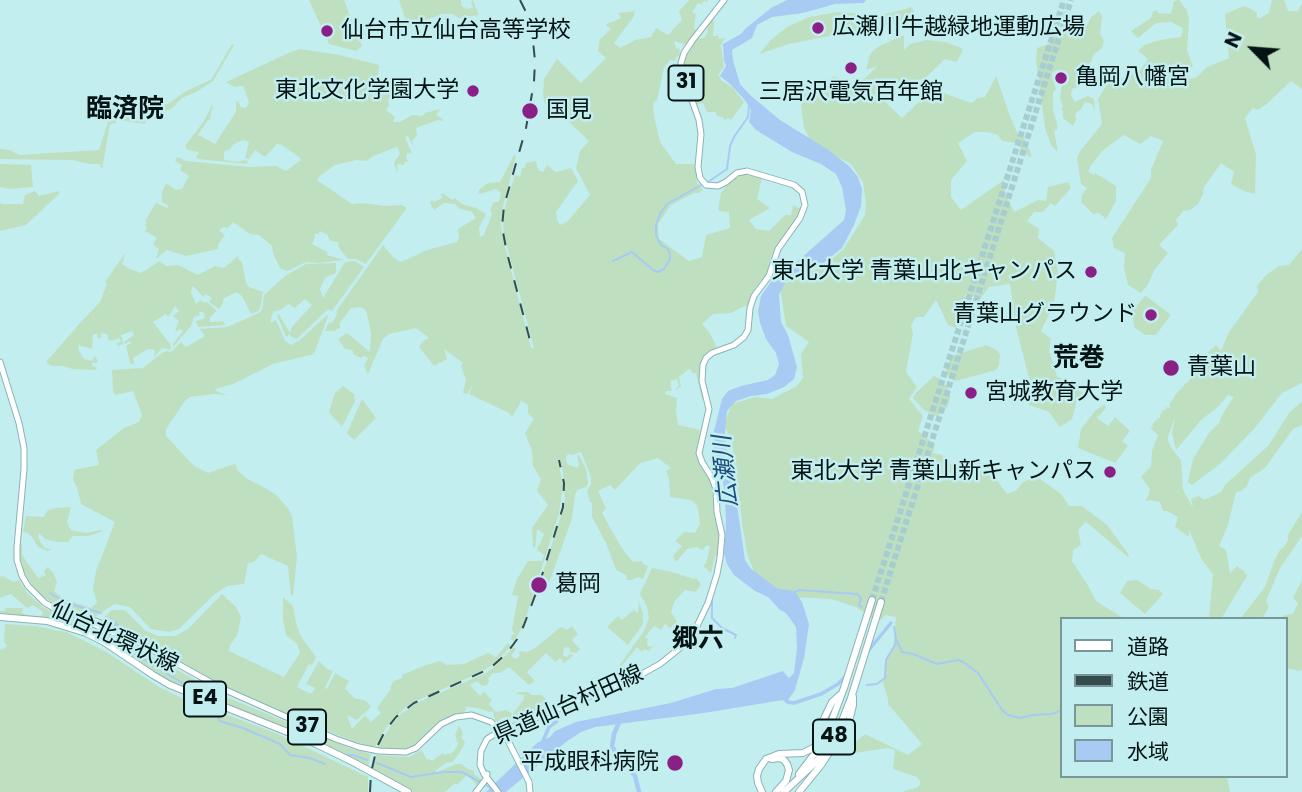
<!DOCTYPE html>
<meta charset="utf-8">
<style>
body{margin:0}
#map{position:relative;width:1302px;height:792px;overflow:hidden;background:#c3eef0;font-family:Poppins,"Noto Sans JP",sans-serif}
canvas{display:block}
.legend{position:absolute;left:1060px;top:617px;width:228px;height:161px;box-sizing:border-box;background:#c3eef0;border:2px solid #779798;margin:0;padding:9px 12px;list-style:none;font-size:21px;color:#041414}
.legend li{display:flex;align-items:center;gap:14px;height:35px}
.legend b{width:35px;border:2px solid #779798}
.north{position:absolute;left:1218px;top:14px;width:70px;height:70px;-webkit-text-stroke:5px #c3eef0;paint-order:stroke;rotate:295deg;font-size:19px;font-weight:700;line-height:28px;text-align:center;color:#041414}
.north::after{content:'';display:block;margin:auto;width:24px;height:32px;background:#041414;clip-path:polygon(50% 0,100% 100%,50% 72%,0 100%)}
</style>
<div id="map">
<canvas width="1302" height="792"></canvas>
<ul class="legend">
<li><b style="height:9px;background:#fff"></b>道路</li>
<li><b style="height:9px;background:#354c4d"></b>鉄道</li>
<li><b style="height:19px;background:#bfdfc1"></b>公園</li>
<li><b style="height:19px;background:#a7cbf2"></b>水域</li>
</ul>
<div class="north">N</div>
</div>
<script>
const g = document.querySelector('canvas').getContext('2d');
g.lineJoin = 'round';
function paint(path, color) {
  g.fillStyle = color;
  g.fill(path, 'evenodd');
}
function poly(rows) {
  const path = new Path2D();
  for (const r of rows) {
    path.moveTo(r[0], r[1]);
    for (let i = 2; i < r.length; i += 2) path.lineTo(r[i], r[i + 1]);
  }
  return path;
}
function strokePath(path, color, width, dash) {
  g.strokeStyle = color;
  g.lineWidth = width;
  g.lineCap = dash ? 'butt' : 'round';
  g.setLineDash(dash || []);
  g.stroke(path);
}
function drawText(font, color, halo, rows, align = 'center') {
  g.font = font + ' Poppins,"Noto Sans JP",sans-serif';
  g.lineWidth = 5;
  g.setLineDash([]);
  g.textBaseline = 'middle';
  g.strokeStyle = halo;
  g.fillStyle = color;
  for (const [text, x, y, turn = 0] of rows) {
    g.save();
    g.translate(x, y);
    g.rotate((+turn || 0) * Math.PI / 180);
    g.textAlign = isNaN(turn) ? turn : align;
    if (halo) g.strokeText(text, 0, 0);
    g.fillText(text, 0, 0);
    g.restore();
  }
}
paint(poly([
 [309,0,344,0,362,46,356,51,329,44],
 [399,0,461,0,461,5,466,9,473,8,471,2,473,0,479,15,459,18,452,14,442,14,408,27],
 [689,0,708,0,707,2,704,1,701,4,698,3,692,12,696,14,694,28,696,31,686,45,674,41,676,48,680,49,679,52,682,53,680,56,676,57,675,61,670,60,664,68,657,100,653,103,654,116,660,142,676,164,695,164,696,181,703,190,699,193,694,193,671,205,658,224,659,239,689,261,702,257,706,235,730,228,729,212,718,211,721,193,729,183,743,173,762,178,757,199,770,208,749,220,756,229,769,231,785,215,791,215,793,205,799,208,803,207,796,219,775,249,770,261,768,273,755,288,748,306,743,307,731,313,713,314,702,324,710,333,717,348,711,350,702,359,699,367,699,378,705,399,702,399,696,373,692,373,691,370,689,369,679,377,681,387,674,390,679,386,677,379,670,381,672,391,666,391,665,394,677,398,676,411,678,425,700,430,696,454,702,469,707,475,713,488,719,536,718,556,715,556,711,573,703,566,706,563,710,547,707,545,702,550,696,547,687,549,676,562,673,556,682,546,675,541,684,532,695,533,700,524,698,509,696,504,691,500,670,497,669,479,666,471,671,468,658,458,640,463,615,490,610,485,598,491,606,508,602,513,621,547,633,562,642,561,643,564,648,566,643,579,638,577,632,580,627,580,626,575,616,570,606,543,592,517,592,503,590,502,587,491,591,484,591,478,586,464,581,452,572,455,569,454,566,456,567,464,577,468,579,465,577,456,579,455,586,469,588,483,586,487,577,490,575,495,572,519,550,580,543,589,538,588,565,503,563,472,560,459,558,460,563,485,559,513,524,624,514,641,510,639,514,633,512,630,518,596,512,595,517,579,528,561,542,561,544,555,537,550,538,546,539,546,544,534,537,529,535,548,533,547,532,528,548,505,537,491,541,479,533,466,532,451,525,433,534,419,528,413,528,405,520,400,521,402,512,417,509,413,469,394,473,384,467,394,463,393,466,380,461,366,463,363,444,349,447,359,434,366,419,347,422,342,429,338,416,328,389,334,383,339,368,374,364,366,368,358,364,356,361,358,353,354,353,351,344,348,338,339,347,333,370,352,371,333,366,310,361,307,351,308,340,323,340,328,334,331,325,331,329,322,332,323,336,316,337,310,383,245,393,257,401,262,427,250,457,242,459,237,458,229,476,218,472,212,462,209,461,210,455,204,444,203,434,210,430,203,432,200,434,202,442,198,441,195,443,193,452,200,455,198,462,204,476,208,486,214,479,228,480,237,484,235,492,214,490,210,494,202,499,202,501,193,496,189,480,194,478,193,480,189,488,183,500,182,514,155,516,156,503,206,501,223,502,235,531,348,534,348,504,235,503,223,505,207,515,175,520,177,522,168,525,168,526,163,536,161,538,170,543,172,547,165,556,172,571,168,578,181,556,212,557,220,560,225,567,222,590,195,576,168,580,151,589,141,569,122,545,104,543,95,544,79,557,59,581,83,606,58,598,51,600,39,611,29,606,26,607,24,621,18,618,13,635,11,633,18,614,43,620,48,635,40,651,37,656,28,668,35,682,20,679,11],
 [1179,0,1187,11,1189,19,1187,50,1193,67,1183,71,1191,79,1197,77,1207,67,1229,58,1225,14,1244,6,1253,10,1257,13,1257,18,1260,18,1269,13,1272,0,1284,0,1288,11,1298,11,1302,3,1302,89,1291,81,1268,103,1258,110,1253,108,1245,118,1256,155,1255,194,1244,191,1231,184,1234,172,1221,163,1204,187,1203,194,1198,204,1190,210,1183,211,1176,220,1178,225,1159,245,1168,253,1155,269,1147,286,1141,293,1128,285,1124,267,1125,253,1114,248,1112,238,1151,178,1151,170,1163,141,1151,136,1140,144,1124,135,1102,151,1092,164,1088,172,1094,175,1095,173,1116,186,1116,201,1106,219,1099,213,1093,214,1081,202,1082,195,1087,188,1081,184,1077,158,1081,150,1102,124,1098,99,1108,83,1139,72,1148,59,1138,51,1144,45,1160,40,1181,37,1183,28,1171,22,1156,23,1138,38,1131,31,1151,18,1153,11,1157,10,1158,13,1171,14,1174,1],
 [912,7,916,18,910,20,789,44,759,54,771,40,787,27,809,17,838,12,875,15,891,13],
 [1099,11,1102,16,1100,34,1104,41,1102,48,1094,54,1091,62,1077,74,1078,77,1083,83,1081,86,1072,89,1071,96,1075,102,1088,96,1094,99,1095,111,1092,104,1086,102,1084,103,1082,108,1075,114,1076,120,1073,126,1063,118,1063,111,1061,109,1063,106,1060,99,1061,88,1064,83,1063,76,1058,70,1052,73,1053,81,1056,89,1053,92,1053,110,1057,123,1057,130,1054,130,1058,152,1051,145,1045,128,1036,60,1037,48,1049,44,1049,36,1058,30,1067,26,1071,21,1071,15,1077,13,1081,14,1079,19,1084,26,1088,24,1091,17],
 [713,19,714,23,713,36,717,36,718,33,719,39,725,38,721,45,724,67,718,75,721,80,733,88,744,102,731,120,728,118,725,120,722,117,717,116,716,112,707,112,703,103,697,104,692,84,697,82,694,72,685,74,683,70,684,55,696,39,704,38,707,34,709,22],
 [904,35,904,50,910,44,927,40,946,42,963,49,957,62,945,59,924,79,887,85,884,101,902,118,926,95,935,90,971,103,978,98,985,97,996,76,1013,124,1017,132,1024,138,1032,156,1029,157,1016,143,1002,141,998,135,987,132,975,132,958,143,967,161,951,180,951,197,961,210,1004,180,1005,192,1014,212,1038,200,1046,201,1048,187,1068,182,1071,188,1055,206,1051,203,1043,212,1034,212,1027,221,1039,229,1038,238,1054,251,1058,272,1054,304,1041,331,1051,339,1049,350,1057,376,1084,393,1077,400,1072,419,1060,427,1049,412,1029,405,1030,382,1016,327,1010,284,989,287,980,299,966,293,956,328,948,325,936,300,924,317,916,317,911,326,913,333,906,372,917,387,909,399,923,416,918,431,935,445,933,453,942,455,945,461,954,466,965,469,981,462,984,470,991,472,1007,494,1017,490,1022,483,1036,476,1061,494,1069,506,1082,506,1107,525,1129,555,1128,557,1086,522,1078,530,1081,545,1073,550,1072,561,1087,584,1096,601,1125,619,1062,619,1062,776,1227,776,1230,792,902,792,918,787,920,784,920,781,917,777,893,769,895,750,888,748,854,753,850,750,851,746,865,734,908,755,922,744,888,704,888,699,883,683,885,669,885,661,887,656,893,650,896,617,885,615,881,620,871,618,856,607,831,599,792,597,777,593,755,574,748,557,743,530,732,441,724,426,732,404,755,397,772,399,797,386,803,378,801,354,809,342,786,326,781,294,782,285,823,266,843,250,865,215,866,204,863,182,851,164,812,144,804,128,800,97,834,76,856,86,878,66,866,70,870,54,879,46],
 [232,44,234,45,213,81,196,92,182,98,171,109,149,116,145,124,117,120,116,123,110,124,102,170,100,164,89,164,73,160,0,159,0,149,9,150,20,155,99,150,116,97,147,106,168,104,186,91,211,80],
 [300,49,340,55,379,65,378,75,386,80,385,83,397,87,388,100,389,105,386,110,395,117,393,122,400,122,412,115,422,116,425,113,440,109,436,115,443,119,443,121,438,120,416,128,417,135,412,141,414,148,408,136,405,137,412,154,407,153,406,158,409,161,405,162,404,165,399,164,397,165,398,171,397,172,394,163,400,154,397,147,373,156,367,161,356,160,335,165,320,176,317,180,352,204,363,203,384,206,401,205,406,207,406,209,366,264,356,259,348,259,339,248,338,242,331,241,328,237,328,235,320,231,318,234,314,234,315,237,312,244,327,252,327,255,344,260,318,263,306,262,287,271,280,268,273,253,272,246,259,235,250,234,233,222,228,228,224,227,219,230,225,235,218,245,218,249,186,256,167,250,156,259,159,249,153,244,157,238,145,231,147,227,145,226,147,222,145,221,156,203,167,208,169,206,162,202,162,192,166,183,176,190,182,189,189,176,180,170,182,165,175,161,177,157,186,161,250,167,276,166,286,171,301,160,299,157,282,145,277,144,265,157,255,150,249,159,245,158,249,142,243,140,234,144,229,150,224,151,224,160,238,162,244,160,248,161,247,164,198,159,196,157,199,152,188,150,185,146,204,121,212,105,213,106,210,117,211,119,208,120,198,135,215,144,236,112,236,101,239,102,240,107,246,108,249,102,243,86,234,87,226,82,293,51],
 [0,164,31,165,33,187,11,189,0,187],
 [35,191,39,196,59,191,59,194,26,225,0,231,0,201,1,204,23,204,25,195],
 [1302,234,1302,383,1282,393,1254,429,1220,464,1192,485,1188,482,1193,459,1209,433,1219,423,1223,413,1234,397,1228,395,1218,407,1201,420,1176,450,1172,433,1175,417,1168,437,1168,441,1172,449,1181,460,1183,490,1193,508,1191,499,1199,496,1204,500,1221,492,1226,484,1269,445,1289,413,1302,401,1302,425,1293,429,1265,468,1250,478,1247,486,1241,491,1236,492,1228,525,1219,546,1226,550,1230,573,1237,566,1244,571,1247,576,1221,619,1209,619,1213,574,1202,560,1189,530,1189,537,1175,527,1178,517,1167,511,1163,511,1160,502,1151,500,1145,501,1149,495,1150,489,1141,477,1151,466,1152,451,1158,435,1150,428,1153,427,1152,425,1156,420,1158,421,1157,418,1160,418,1160,415,1163,410,1166,410,1166,407,1170,408,1170,404,1169,403,1172,402,1171,400,1174,399,1174,397,1180,389,1182,390,1181,387,1184,386,1184,384,1187,383,1195,373,1193,372,1197,367,1199,368,1198,365,1202,361,1204,362,1203,359,1207,354,1209,354,1208,353,1212,348,1213,349,1216,345,1221,351,1229,332,1258,292,1257,286,1266,275,1279,266,1289,265,1302,249],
 [126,252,122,264,130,269,141,273,160,261,166,266,178,265,198,275,215,266,224,268,238,256,239,260,242,262,246,283,249,287,263,292,260,308,258,311,251,314,242,296,236,292,223,299,223,303,219,309,209,302,212,298,206,294,203,297,197,290,192,286,191,293,196,304,201,300,204,303,207,302,217,311,210,317,210,322,223,321,225,325,198,327,196,321,205,318,203,312,199,312,200,315,194,317,191,326,173,347,173,344,183,331,179,329,177,331,175,331,179,321,173,316,179,311,175,306,168,317,166,314,153,322,170,344,171,350,162,348,154,357,155,350,148,349,133,358,134,363,133,365,130,363,126,346,131,343,130,341,125,344,124,342,134,335,132,331,121,335,123,344,117,346,117,343,121,342,120,338,109,341,107,334,101,333,101,338,98,338,97,334,93,334,92,349,78,345,79,351,84,359,93,361,94,356,97,359,98,363,92,363,92,366,97,368,96,370,72,369,64,366,52,366,46,362,80,323,100,302,107,284,105,282],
 [355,261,364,267,332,311,328,309,297,339,290,336,290,334,286,337,277,315,279,314,290,333,292,327,312,305,305,299,295,308,288,304,282,309,273,312,270,323,276,320,285,341,291,345,300,340,327,315,328,316,314,354,273,364,233,384,215,389,216,391,227,395,214,394,190,397,185,401,166,429,166,436,194,466,208,473,235,464,238,471,246,478,267,489,276,495,288,508,292,516,297,557,293,596,291,595,288,566,261,554,254,562,248,563,244,584,227,586,215,594,179,629,169,632,151,629,130,607,114,604,95,617,55,605,36,591,24,572,20,559,20,544,22,544,22,555,38,578,46,575,44,572,47,567,53,572,57,582,54,591,64,599,91,608,97,603,93,589,96,571,115,522,81,504,77,487,73,480,74,470,99,465,96,450,124,428,139,422,142,415,133,391,115,395,113,391,112,370,143,368,162,353,167,351,171,352,181,342,186,347,205,336,200,329,227,327,259,313,262,310,264,295,285,276,306,264,336,263,336,273,325,278,320,289,323,298,345,262],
 [1146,296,1170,314,1170,316,1156,335,1145,335,1134,327,1132,312,1144,297],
 [986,345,998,351,1000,355,999,365,996,370,960,380,955,381,949,377,946,373,947,365,952,356],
 [934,376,940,379,950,391,950,399,947,407,942,413,936,416,924,410,913,398,916,393],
 [343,386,354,394,355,401,342,427,329,412,335,393],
 [362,399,376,418,354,440,347,433],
 [1105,404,1106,408,1097,418,1108,426,1115,417,1130,431,1122,441,1128,446,1115,463,1078,448,1081,429,1095,411],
 [71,507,67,522,71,530,86,533,102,530,103,531,89,536,73,536,68,542,57,542,45,539,39,533,38,537,41,543,45,548,52,549,48,551,38,547,32,537,28,533,23,532,26,516,44,517,47,511,55,508],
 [1302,512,1302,536,1280,568,1266,601,1269,607,1265,614,1262,619,1240,619,1265,587,1275,559,1280,550,1284,547,1288,540,1288,535],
 [652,568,672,572,694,579,696,578,701,584,696,592,685,590,674,602,671,612,677,622,670,628,665,624,661,630,654,626,645,637,648,639,647,643,648,646,651,647,655,644,649,651,644,649,642,652,637,647,619,669,617,669,644,631,649,618,647,607,640,594],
 [2,576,14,582,19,580,28,594,44,608,92,626,89,632,59,621,0,615,0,611,5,611,5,608,23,608,22,613,27,615,42,616,43,612,33,605,27,608,11,594,0,598,0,577],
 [1137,580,1151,589,1159,590,1163,594,1145,614,1120,593,1127,581],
 [1302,580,1302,670,1299,671,1286,668,1286,619,1282,619,1284,615,1293,614,1298,603,1293,598],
 [222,594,236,607,241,617,237,636,230,645,229,651,284,677,300,653,297,644,286,635,283,620,283,597,293,606,296,623,300,635,316,657,312,665,309,664,297,687,311,694,315,688,306,684,319,661,327,669,333,671,325,688,327,689,335,673,349,681,345,688,354,698,366,701,371,707,357,720,347,715,352,729,365,715,371,722,381,713,377,708,391,689,390,687,394,681,402,678,402,675,423,666,440,661,447,665,464,664,488,653,496,657,508,643,511,646,495,663,483,671,414,702,406,707,387,726,375,747,355,742,273,708,216,682,114,626,104,622,102,619,112,610,125,610,146,631,158,636,175,636,188,629],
 [639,602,643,613,643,624,628,645,607,627,618,616,622,620,634,610,638,613],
 [5,624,37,626,54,630,66,632,83,640,108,653,159,687,180,697,278,734,368,777,368,792,0,792,0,649,2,650,7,646,4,642],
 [572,626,578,634,572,640,580,649,576,653,570,652,569,647,564,648,563,656,568,657,569,654,574,655,564,663,560,658,555,662,546,653,527,672,535,681,529,685,509,667,500,673,493,673,488,678,489,681,487,685,482,686,477,681,470,685,480,696,484,692,487,694,487,696,492,700,489,704,496,712,506,710,513,714,524,699,524,695,516,694,518,692,528,692,531,695,542,695,549,703,546,705,544,705,530,715,528,713,522,715,523,719,516,722,505,717,500,719,501,722,499,724,495,720,493,711,489,712,479,708,467,707,464,713,446,718,436,725,419,743,410,748,402,750,379,749,378,747,390,727,400,715,417,703,486,673,493,668,514,647,516,649,511,656,516,659,520,655,519,653,520,651,527,652,535,648,561,627,567,630],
 [96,627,137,648,212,689,212,691,349,748,371,754,368,767,284,727,187,689,164,678,123,650,92,633],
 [459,725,463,733,461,737,465,743,461,750,453,762,446,763,435,771,437,772,456,764,461,764,468,769,474,771,474,774,482,780,478,786,467,775,457,785,455,783,445,792,414,792,373,769,376,755,409,757,422,750,427,760,429,759,432,761,443,753,444,755,452,753,457,747,458,743,456,741,457,739,455,736]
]), '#bfdfc1');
paint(poly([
 [787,0,866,0,864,3,835,4,803,13,772,17,757,25,752,38,732,50,733,60,740,84,750,95,780,120,827,149,849,166,858,177,862,189,861,206,854,225,842,248,821,265,786,281,779,295,781,322,788,335,797,367,794,379,784,387,767,394,751,396,736,401,727,411,725,432,726,447,735,491,745,560,751,569,778,589,790,590,796,593,802,602,809,624,804,658,795,690,786,703,783,700,704,713,595,727,581,732,566,742,506,792,486,792,537,743,550,737,555,731,576,722,671,703,716,689,732,688,783,671,789,678,794,673,797,648,796,627,786,613,780,610,768,597,755,591,734,575,727,564,724,553,726,523,725,497,723,482,714,448,714,431,722,399,728,391,741,386,768,380,775,375,779,364,776,353,766,339,760,323,758,311,761,296,775,276,799,260,844,220,846,210,842,187,836,174,821,164,792,152,756,130,749,122,751,110,745,100,730,84,720,76,726,66,724,60,723,44,741,34,745,29,771,8]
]), '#a7cbf2');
strokePath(poly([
 [708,182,727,169,730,146,734,137,748,117,749,105],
 [613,261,632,252,653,270,658,272,664,269,670,259,670,255,668,249,661,245,656,235,656,225,660,214,667,204,703,184],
 [50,593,64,602,101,613],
 [792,593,799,590,857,594,861,598,859,605,862,607],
 [712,599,712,618,722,628,736,635,735,638],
 [111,619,120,627,121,640,126,648,189,687],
 [894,627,896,639,902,652,913,654,937,664,958,660,963,662,978,673,1002,710,1008,715,1020,718,1033,715,1052,714,1062,710],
 [867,685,877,684,885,678,886,660,895,645,896,640],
 [217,716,220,721,243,728,280,744,290,755,310,758,325,764],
 [348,755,353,755,367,760],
 [377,763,411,777,443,772,462,772,491,788]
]), '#a7cbf2', 2);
strokePath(poly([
 [868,651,891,623],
 [787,702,794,703,821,694,838,684,847,675],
 [543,741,549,727,557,721]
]), '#a7cbf2', 3.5);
strokePath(poly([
 [621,718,614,734,612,747,635,776,639,792]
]), '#a7cbf2', 4.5);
strokePath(poly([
 [872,600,1064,0],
 [881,602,1071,0]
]), '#a6cdcf', 6, [6, 3]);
const major = poly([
 [0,362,19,423,24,448,24,469,17,547,17,560,22,576,28,586,45,603,56,609,93,620,113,628,221,688,336,739,359,747,379,751,406,752,416,748,441,724,456,717,472,715,491,722],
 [81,619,114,633],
 [529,782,530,792],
 [476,792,486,779,487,774],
 [498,792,484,774,480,765,481,751,487,739,495,734,633,679,660,664,680,648,697,626,708,603,717,574,720,558,722,535,717,512,716,489,712,478,702,462,699,453,709,409,702,381,703,365,706,358,712,353,734,345,744,337,748,330,750,308,754,296,769,276,778,249,800,218,805,205,802,192,794,185,747,171,737,173,726,182,718,186,706,185,700,178,698,167,701,134,699,120,683,75,681,63,684,53,692,41,724,0]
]);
const highway = poly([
 [0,617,47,621,86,633,104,642,153,675,170,685,310,741,353,762,408,792],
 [819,729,832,702,840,695],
 [846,734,853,705,853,697],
 [772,759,779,758,784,760,787,764,789,770,786,781,776,792],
 [799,774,819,748,829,728,844,688,872,600],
 [762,792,758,783,757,776,759,769,766,759,779,754,803,753,813,748,820,741],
 [784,792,817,761,830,743,840,726,851,698,881,602],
 [799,792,821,765,832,748]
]);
strokePath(major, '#8ab3b5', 7);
strokePath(highway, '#8ab3b5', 8);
strokePath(major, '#fff', 5);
strokePath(highway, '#fff', 6);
strokePath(poly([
 [520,0,528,16,532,31,535,61,534,82,526,128,504,206,502,227,507,253,532,348],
 [370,792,371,773,377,747,385,731,396,717,414,703,489,669,507,653,518,638,524,625,539,585,563,507,564,483,559,460]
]), '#354c4d', 2, [12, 12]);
const majorBridge = poly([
 [491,722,505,735,529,782]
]);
strokePath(majorBridge, '#8ab3b5', 7, []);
strokePath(majorBridge, '#fff', 5);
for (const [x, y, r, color] of [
 [818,28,7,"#8a2085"],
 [327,31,7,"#8a2085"],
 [851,68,7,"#8a2085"],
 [1061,78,7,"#8a2085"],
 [473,91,7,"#8a2085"],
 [530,111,9,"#8a2085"],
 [1091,272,7,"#8a2085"],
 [1151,315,7,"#8a2085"],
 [1171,368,9,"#8a2085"],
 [971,393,7,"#8a2085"],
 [1110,472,7,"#8a2085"],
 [539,585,9,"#8a2085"],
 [675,763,9,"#8a2085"]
]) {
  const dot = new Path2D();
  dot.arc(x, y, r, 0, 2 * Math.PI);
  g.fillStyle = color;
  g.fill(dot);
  strokePath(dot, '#c3eef0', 2.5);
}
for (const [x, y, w] of [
 [686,83,35],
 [205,699,42],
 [307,727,38],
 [834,737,42]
]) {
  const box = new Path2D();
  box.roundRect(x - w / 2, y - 17.5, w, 35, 5);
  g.fillStyle = '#c3eef0';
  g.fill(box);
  strokePath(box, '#041414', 2);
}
drawText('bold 21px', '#041414', null, [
 ["31",686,83],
 ["E4",205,699],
 ["37",307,727],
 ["48",834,737]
]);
drawText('23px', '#041414', '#c3eef0', [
 ["広瀬川牛越緑地運動広場",832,28],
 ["仙台市立仙台高等学校",341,31],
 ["亀岡八幡宮",1075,78],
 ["東北文化学園大学",459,91,"right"],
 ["三居沢電気百年館",851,93,"center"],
 ["国見",546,111],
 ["東北大学 青葉山北キャンパス",1077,272,"right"],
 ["青葉山グラウンド",1137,315,"right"],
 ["青葉山",1187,368],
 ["宮城教育大学",985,393],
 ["東北大学 青葉山新キャンパス",1096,472,"right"],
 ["葛岡",555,585],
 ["平成眼科病院",659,763,"right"]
], 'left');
drawText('23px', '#041414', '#c3eef0', [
 ["仙台北環状線",114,638,25],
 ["県道仙台村田線",569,706,-24]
]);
drawText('italic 24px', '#1b4c7d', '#c3eef0', [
 ["広瀬川",727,471,-96]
]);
drawText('bold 26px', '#041414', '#c3eef0', [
 ["臨済院",125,110],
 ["荒巻",1079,359],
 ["郷六",698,640]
]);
</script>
